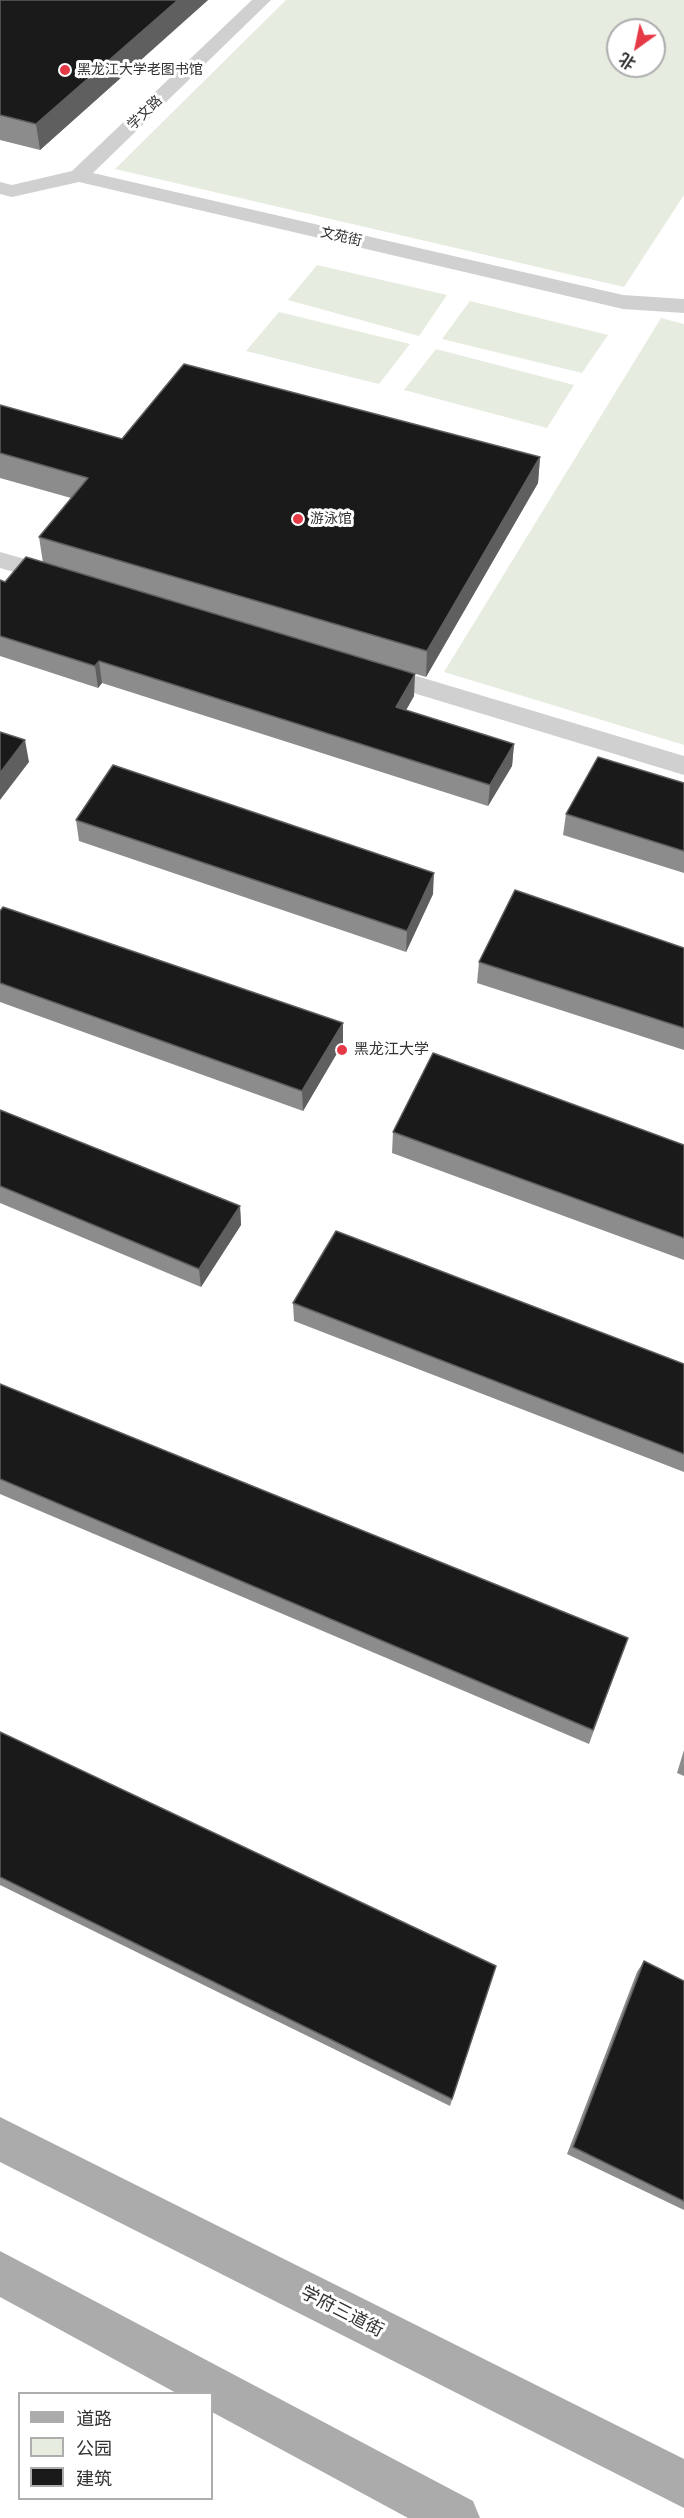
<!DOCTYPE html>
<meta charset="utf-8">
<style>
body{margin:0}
#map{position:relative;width:684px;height:2518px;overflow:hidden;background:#fff;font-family:"PT Sans","Noto Sans SC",sans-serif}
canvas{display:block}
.legend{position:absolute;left:18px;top:2392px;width:195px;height:108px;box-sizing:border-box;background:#fff;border:2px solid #adadad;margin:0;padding:8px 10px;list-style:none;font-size:18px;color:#333}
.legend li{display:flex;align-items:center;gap:12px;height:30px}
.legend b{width:30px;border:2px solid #adadad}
.north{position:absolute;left:606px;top:18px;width:60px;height:60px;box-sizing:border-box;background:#fff;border:2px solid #adadad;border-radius:50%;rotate:213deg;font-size:16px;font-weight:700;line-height:24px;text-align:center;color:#333}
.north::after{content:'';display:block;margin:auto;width:21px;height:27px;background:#e63946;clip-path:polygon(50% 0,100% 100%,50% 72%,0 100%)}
</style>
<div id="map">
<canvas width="684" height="2518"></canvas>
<ul class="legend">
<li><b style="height:8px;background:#ababab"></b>道路</li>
<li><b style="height:16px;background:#e6ecdf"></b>公园</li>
<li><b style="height:16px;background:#1a1a1a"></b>建筑</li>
</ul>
<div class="north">北</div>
</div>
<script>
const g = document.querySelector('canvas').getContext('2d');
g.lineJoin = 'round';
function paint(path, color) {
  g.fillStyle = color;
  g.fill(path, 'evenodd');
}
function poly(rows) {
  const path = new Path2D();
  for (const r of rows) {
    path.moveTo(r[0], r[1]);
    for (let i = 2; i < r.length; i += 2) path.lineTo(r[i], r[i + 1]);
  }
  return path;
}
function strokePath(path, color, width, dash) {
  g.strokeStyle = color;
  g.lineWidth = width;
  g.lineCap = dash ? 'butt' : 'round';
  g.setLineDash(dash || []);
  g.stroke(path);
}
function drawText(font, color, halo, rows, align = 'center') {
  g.font = font + ' "PT Sans","Noto Sans SC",sans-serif';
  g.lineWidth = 6;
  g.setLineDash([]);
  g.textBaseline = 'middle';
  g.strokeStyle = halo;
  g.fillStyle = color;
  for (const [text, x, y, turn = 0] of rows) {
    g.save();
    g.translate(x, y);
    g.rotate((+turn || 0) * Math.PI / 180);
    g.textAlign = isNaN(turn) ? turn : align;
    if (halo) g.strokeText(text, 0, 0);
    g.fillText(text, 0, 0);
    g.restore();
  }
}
paint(poly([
 [286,0,684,0,684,195,624,287,115,169],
 [618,30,654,30,654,66,618,66],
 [317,265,447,295,419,336,288,300],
 [470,301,608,335,582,373,442,339],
 [279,312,410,344,379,384,246,351],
 [661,318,684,324,684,745,444,672],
 [436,349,574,385,547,428,404,390]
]), '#e6ecdf');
paint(poly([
 [252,0,271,0,93,173,623,295,684,299,684,313,623,309,79,182,12,197,0,194,0,182,12,185,72,171,252,0],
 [0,552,71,572,74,578,71,584,62,586,0,568,0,552],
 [373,663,684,756,684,775,364,678,360,672,364,666,373,663]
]), '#d0d0d0');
paint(poly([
 [0,2117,684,2459,684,2508,0,2162,0,2117],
 [0,2251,473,2501,480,2518,408,2518,212,2412,212,2394,178,2394,0,2297,0,2251]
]), '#ababab');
paint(poly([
 [0,0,208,0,40,150,0,140],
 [0,405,122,439,540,457,538,483,426,677,43,563,39,537,71,498,0,478],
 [0,580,414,696,406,710,514,744,512,766,488,806,102,683,98,688,0,656],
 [684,783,684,873,563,835,566,814],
 [76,820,433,894,406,952,79,841],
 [0,911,343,1023,343,1043,303,1111,0,1002],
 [684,948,684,1050,477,983,479,962],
 [0,1110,240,1206,241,1225,201,1287,0,1203],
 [393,1132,684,1145,684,1260,392,1153],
 [293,1303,684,1364,684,1472,294,1321],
 [0,1384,628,1638,589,1744,0,1494],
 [0,1732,496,1966,450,2106,0,1885],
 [684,1750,684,1776,677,1773],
 [644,1961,684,1981,684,2210,567,2154,637,1972]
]), '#8c8c8c');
paint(poly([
 [178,0,208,0,40,150,36,124],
 [540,457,538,483,426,677,427,651],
 [99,661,102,683,98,688,95,666],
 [415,674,414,696,396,728,396,707],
 [25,740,29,762,0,800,0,773],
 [514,744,512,766,488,806,490,785],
 [434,873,433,894,406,952,407,931],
 [343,1023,343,1043,303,1111,302,1091],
 [240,1206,241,1225,201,1287,199,1269]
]), '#5f5f5f');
const building = poly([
 [0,0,178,0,36,124,0,115,0,0],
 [184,364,540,457,427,651,39,537,88,478,0,453,0,405,122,439,184,364],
 [26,557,415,674,396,707,514,744,490,785,99,661,95,666,0,636,0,580,5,582,26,557],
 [0,732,25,740,0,773,0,732],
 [598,757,684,783,684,851,566,814,598,757],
 [113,765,434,873,407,931,76,820,113,765],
 [515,890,684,948,684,1028,479,962,515,890],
 [3,907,343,1023,302,1091,0,983,0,911,3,907],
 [433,1053,684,1145,684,1238,393,1132,433,1053],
 [0,1110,240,1206,199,1269,0,1186,0,1110],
 [336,1231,684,1364,684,1454,293,1303,336,1231],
 [0,1384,628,1638,593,1730,0,1479,0,1384],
 [0,1732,496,1966,452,2099,0,1877,0,1732],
 [644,1961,684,1981,684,2201,573,2147,644,1961]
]);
paint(building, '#1a1a1a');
strokePath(building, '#5f5f5f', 1.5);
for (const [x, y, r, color] of [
 [65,70,6,"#e63946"],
 [298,519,6,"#e63946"],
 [342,1050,6,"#e63946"]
]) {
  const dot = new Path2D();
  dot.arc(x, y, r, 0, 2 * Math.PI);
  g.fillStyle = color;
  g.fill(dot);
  strokePath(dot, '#fff', 2);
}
drawText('14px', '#333', '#fff', [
 ["黑龙江大学老图书馆",77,70],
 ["游泳馆",310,519]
], 'left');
drawText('14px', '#333', '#fff', [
 ["学文路",145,113,-44],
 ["文苑街",341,237,13]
]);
drawText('15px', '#333', '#fff', [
 ["黑龙江大学",354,1050]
], 'left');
drawText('18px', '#333', '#fff', [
 ["学府三道街",342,2312,27]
]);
</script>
